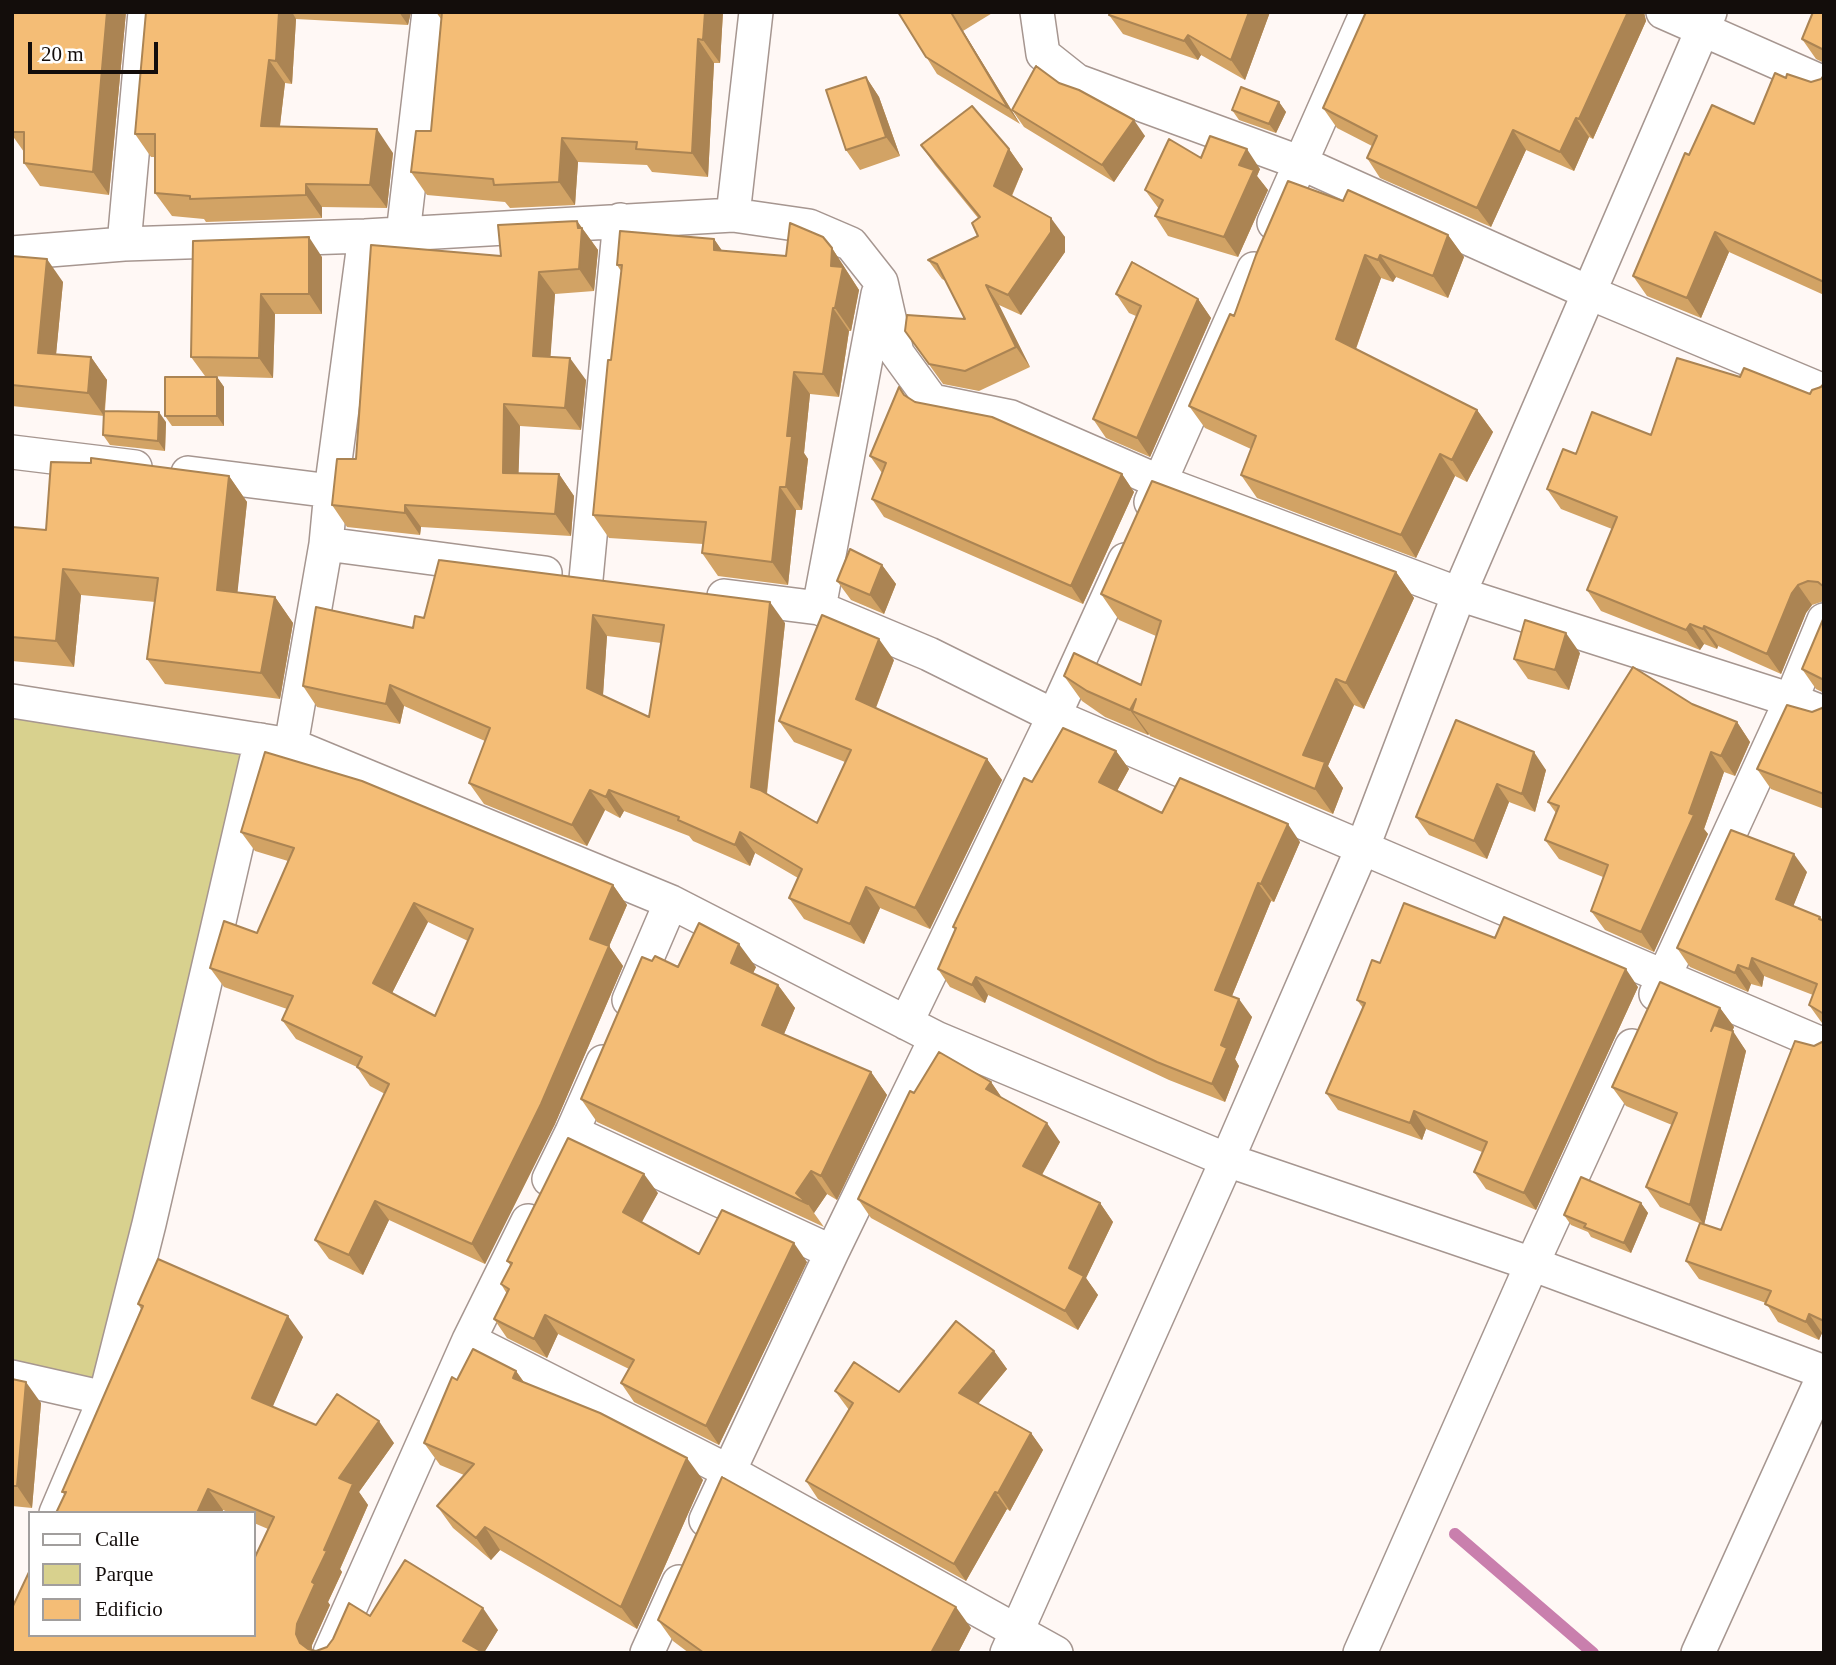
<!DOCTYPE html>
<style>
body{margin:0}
#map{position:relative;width:1836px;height:1665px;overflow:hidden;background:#fff8f5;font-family:Georgia,serif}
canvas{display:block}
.frame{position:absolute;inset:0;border:14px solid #130d0b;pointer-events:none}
.legend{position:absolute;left:28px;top:1511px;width:228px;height:126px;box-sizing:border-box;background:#fff;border:2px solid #a19e9d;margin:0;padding:9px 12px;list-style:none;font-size:21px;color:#130d0b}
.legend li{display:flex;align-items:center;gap:14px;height:35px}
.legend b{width:35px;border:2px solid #a19e9d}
.scale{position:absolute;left:28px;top:42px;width:130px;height:32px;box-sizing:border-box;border:4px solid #130d0b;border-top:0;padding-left:9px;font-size:21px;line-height:24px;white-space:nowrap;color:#130d0b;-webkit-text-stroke:5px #fff;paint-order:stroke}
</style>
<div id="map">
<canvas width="1836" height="1665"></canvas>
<div class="frame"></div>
<ul class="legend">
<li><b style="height:9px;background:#fff"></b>Calle</li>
<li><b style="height:19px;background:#d8d18e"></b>Parque</li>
<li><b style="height:19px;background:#f4bd76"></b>Edificio</li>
</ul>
<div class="scale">20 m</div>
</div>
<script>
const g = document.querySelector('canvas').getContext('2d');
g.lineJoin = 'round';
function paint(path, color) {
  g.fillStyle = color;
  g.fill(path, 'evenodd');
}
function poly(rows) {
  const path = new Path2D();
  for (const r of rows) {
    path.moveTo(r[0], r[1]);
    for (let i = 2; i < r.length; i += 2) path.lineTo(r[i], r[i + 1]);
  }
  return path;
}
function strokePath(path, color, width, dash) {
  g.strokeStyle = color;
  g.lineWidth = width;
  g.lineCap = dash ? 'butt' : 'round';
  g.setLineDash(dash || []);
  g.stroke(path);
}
paint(poly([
 [12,702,261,740,105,1398,12,1377]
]), '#d8d18e');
strokePath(poly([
 [1455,1534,1593,1653]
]), '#c97fad', 12);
const street = poly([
 [1037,12,1043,54,1077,81,1301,163,1590,293,1824,391],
 [1663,12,1824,83],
 [733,215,756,12],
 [1274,223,1367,12],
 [403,234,429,12],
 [124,244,145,12],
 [12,253,124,244,365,236,733,215,809,226,851,244,881,282,897,353,932,401,1011,417,1160,482,1459,594,1791,700,1824,713],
 [12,452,135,467],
 [188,473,331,491],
 [1151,502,1254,269],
 [326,544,545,573],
 [586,579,620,220],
 [724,596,819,608,929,654,1054,716,1824,1045],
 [819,608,878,294],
 [12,701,291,745,671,902,936,1038,1227,1160,1532,1264,1824,1372],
 [291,745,326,544,331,491,365,236],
 [1656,994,1791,700,1824,620],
 [629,1000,671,902],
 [906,1023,1054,716,1125,560],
 [572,1132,832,1252],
 [549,1179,572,1132,603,1062],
 [469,1340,728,1471,1056,1653],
 [12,1377,105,1398],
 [56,1513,105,1398,149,1224,261,740],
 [706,1520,832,1252,936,1038],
 [330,1653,469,1340,528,1221],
 [647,1653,679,1582],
 [1007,1653,1227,1160,1362,849,1459,594,1710,12],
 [1360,1653,1532,1264,1632,1046],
 [1698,1653,1824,1375]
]);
strokePath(street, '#a69690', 36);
strokePath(street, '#fff', 33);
paint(poly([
 [12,12,126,12,109,195,40,186,24,163,24,152,12,135],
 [146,12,411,12,408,25,296,19,292,84,285,83,280,126,393,153,387,208,322,207,322,218,206,222,204,219,172,216,155,193,155,157,151,157,135,134],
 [436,12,723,12,720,63,714,63,708,177,652,172,647,165,578,162,575,205,510,208,505,202,427,195,411,172,431,131,441,19],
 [898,12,994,12,963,31,1020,124,937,74],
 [1270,12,1245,80,1201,55,1198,60,1123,34,1109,15],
 [1824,12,1824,63,1816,59,1802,39],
 [1644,13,1646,21,1593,139,1589,137,1574,171,1526,150,1491,227,1380,178,1367,158,1372,146,1337,128,1323,108],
 [1824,75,1824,295,1729,252,1701,318,1647,296,1633,276,1689,155,1754,124,1786,78,1811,82,1821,79],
 [866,77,879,97,900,156,860,170,846,150],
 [1059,83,1145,136,1114,182,1024,127,1012,110],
 [1279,102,1286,112,1276,133,1239,120,1232,110],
 [921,145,1009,149,1023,169,1012,196,1065,237,1065,252,1021,315,999,305,1030,367,979,391,943,384,905,331,965,319,946,281,942,279,928,260,978,236,978,218,935,165],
 [1201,158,1260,169,1257,176,1268,190,1238,257,1168,236,1155,216,1159,209,1145,190],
 [1343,201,1448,235,1464,257,1448,298,1396,277,1393,282,1381,278,1356,349,1477,410,1493,432,1467,482,1455,476,1416,558,1257,498,1241,475,1251,449,1205,428,1189,406,1234,316],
 [577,221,598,250,594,291,555,294,550,357,586,380,581,430,520,426,518,473,559,474,574,496,571,536,421,527,420,535,347,527,332,505,356,459,501,256],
 [714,239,722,251,786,256,832,248,859,290,851,331,849,331,839,397,810,394,804,453,808,459,802,510,796,510,788,585,718,576,702,553,703,544,609,538,593,515,621,271,617,265],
 [193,241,322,257,322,314,275,314,273,378,205,376,191,357],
 [12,256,63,282,56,354,91,357,107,380,105,411,166,422,165,451,110,445,103,435,104,416,12,406],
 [1116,294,1198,299,1211,318,1150,457,1106,438,1093,419,1136,316,1129,313],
 [217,377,224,387,224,426,172,426,165,416],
 [1740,377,1810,394,1824,383,1824,601,1812,605,1806,613,1781,674,1718,646,1717,649,1704,644,1700,650,1601,611,1587,590,1612,529,1561,509,1547,489,1576,454,1651,435],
 [904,395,915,402,1122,474,1134,492,1083,604,884,517,872,499,882,473,870,456],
 [229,476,247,502,237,593,275,597,293,623,280,699,165,684,147,659,155,602,81,595,74,667,12,661,12,527,46,530],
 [439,560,785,623,767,794,817,823,845,762,794,742,779,721,894,660,876,708,987,759,1002,780,930,929,880,908,864,944,804,919,789,898,798,878,755,853,750,866,693,841,689,836,624,811,620,818,605,810,587,846,484,804,469,783,485,741,404,706,400,724,317,707,303,686,413,628,424,618],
 [607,636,661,643,649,717,603,695],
 [882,565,896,584,884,614,851,600,837,581],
 [1396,572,1414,598,1364,709,1354,705,1328,766,1343,788,1333,814,1150,736,1149,734,1148,735,1105,717,1082,701,1064,676,1141,685,1156,636,1119,620,1101,594],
 [1824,617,1824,693,1816,689,1802,669],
 [1580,653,1569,690,1528,679,1514,659],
 [1692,704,1737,722,1750,742,1735,776,1724,772,1704,829,1708,834,1654,952,1605,930,1591,911,1603,877,1559,859,1545,840,1556,813,1548,802],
 [1824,706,1824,809,1771,789,1757,769,1812,712,1822,708],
 [1456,720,1546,770,1535,812,1509,802,1487,859,1429,835,1416,817],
 [1116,751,1129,769,1117,791,1162,813,1300,842,1274,902,1271,901,1232,996,1252,1017,1235,1059,1239,1066,1225,1102,1169,1080,988,995,985,1003,950,987,938,969,955,930,953,927,1032,782],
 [241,832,613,885,627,905,609,946,623,966,555,1124,485,1264,389,1220,363,1275,329,1259,315,1240,385,1094,370,1086,357,1067,296,1039,282,1020,287,1009,224,987,210,968,257,933,288,861,255,851],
 [428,922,468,941,435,1016,392,993],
 [1807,872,1793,906,1820,917,1824,921,1824,1024,1822,1023,1809,1005,1813,995,1764,976,1762,987,1751,984,1748,992,1690,967,1677,948],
 [1495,938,1638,987,1536,1210,1486,1189,1474,1172,1482,1152,1426,1129,1422,1140,1338,1110,1326,1093,1363,1008,1357,1000,1380,963],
 [652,961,678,967,756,967,753,973,778,985,795,1008,784,1034,871,1072,887,1095,837,1200,827,1194,814,1213,824,1227,597,1122,581,1099],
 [1720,1008,1734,1027,1732,1031,1746,1051,1704,1225,1660,1207,1646,1187,1672,1125,1626,1106,1612,1087],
 [1824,1041,1824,1333,1822,1333,1819,1340,1778,1322,1766,1303,1699,1279,1686,1261,1721,1230,1814,1046],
 [991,1082,1002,1098,1060,1142,1042,1175,1100,1203,1113,1222,1086,1278,1098,1295,1078,1330,871,1218,858,1199,914,1093],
 [658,1193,641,1222,699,1254,807,1262,719,1445,634,1402,621,1383,629,1369,558,1334,547,1358,507,1338,494,1319,507,1294,501,1284,511,1266,507,1261],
 [1641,1203,1648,1213,1631,1253,1591,1237,1588,1232,1571,1225,1564,1215],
 [138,1304,303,1337,272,1407,316,1425,394,1443,359,1492,368,1505,340,1569,342,1572,328,1602,330,1605,312,1645,312,1650,316,1651,327,1647,370,1616,498,1630,484,1652,12,1653,254,1635,268,1529,254,1523,254,1513,230,1513,223,1510,222,1513,56,1513,65,1495,62,1492,141,1309],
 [994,1351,1007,1369,978,1404,1031,1433,1043,1450,1010,1511,1007,1509,966,1581,818,1499,806,1481,849,1410,835,1391,899,1392],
 [516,1371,524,1382,703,1480,637,1629,500,1550,491,1560,453,1528,437,1506,464,1475,440,1465,424,1443,457,1380],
 [12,1379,41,1403,32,1508,12,1506],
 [658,1620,971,1628,958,1653,689,1653,673,1641]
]), '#d2a365');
paint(poly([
 [107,12,126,12,109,195,93,172],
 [279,12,292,12,296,19,292,84,276,61],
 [399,12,411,12,408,25],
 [705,12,723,12,720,63,703,40],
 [1249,12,1270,12,1245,80,1231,60],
 [1628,12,1644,12,1646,21,1593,139,1579,119],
 [952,14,963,31,1020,124,1008,108],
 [1188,35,1201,55,1198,60,1184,41],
 [698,39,714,63,708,177,692,153],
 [269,60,285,83,277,149,261,126],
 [866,77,879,97,900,156,886,137],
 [1279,102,1286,112,1276,133,1269,124],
 [1576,118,1589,137,1574,171,1560,152],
 [1134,120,1145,136,1114,182,1102,165],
 [377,129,393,153,387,208,370,185],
 [1513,130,1526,150,1491,227,1477,208],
 [562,138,578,162,575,205,559,182],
 [1009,149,1023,169,1007,206,994,186],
 [1247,149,1260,169,1257,176,1268,190,1238,257,1224,237,1239,165],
 [306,184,322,207,322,218,306,195],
 [1051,218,1065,237,1065,252,1021,315,1008,295],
 [577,221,598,250,594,291,579,269],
 [1715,232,1729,252,1701,318,1687,298],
 [1448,235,1464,257,1448,298,1433,276],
 [309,237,322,257,322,314,309,294],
 [714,239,730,262,714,250],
 [832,248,859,290,851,331,835,308,831,266],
 [1365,255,1381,278,1351,362,1336,339],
 [1380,255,1396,277,1393,282,1378,260],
 [47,259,63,282,54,376,38,353],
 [539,272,555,294,549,378,533,356],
 [986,285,999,305,1030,367,1016,347],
 [261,294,275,314,273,378,259,358],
 [1198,299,1211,318,1150,457,1137,438],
 [833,308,849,331,839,397,823,374],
 [91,357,107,380,104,416,88,393],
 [570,358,586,380,581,430,565,408],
 [794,372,810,394,804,453,808,459,802,510,786,487,787,436],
 [217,377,224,387,224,426,217,416],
 [504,404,520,426,518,495,503,473],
 [1477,410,1493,432,1467,482,1452,460],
 [159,412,166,422,165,451,158,441],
 [1440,454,1455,476,1416,558,1401,535],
 [559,474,574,496,571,536,555,514],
 [1122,474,1134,492,1083,604,1071,586],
 [229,476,247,502,235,616,217,590],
 [780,487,796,510,788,585,772,562],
 [405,505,421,527,420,535,405,513],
 [882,565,896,584,884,614,870,595],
 [63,569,81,595,74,667,56,641],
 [1396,572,1414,598,1364,709,1346,683],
 [1798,585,1812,605,1806,613,1781,674,1767,654,1792,593],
 [275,597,293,623,280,699,261,673],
 [770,602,785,623,765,808,751,787],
 [593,615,607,636,602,709,587,688],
 [1690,624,1704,644,1700,650,1686,630],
 [1704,626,1718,646,1717,649,1703,629],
 [1566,633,1580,653,1569,690,1555,670],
 [879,639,894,660,871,720,856,699],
 [1336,679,1354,705,1328,766,1343,788,1333,814,1315,789,1303,755],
 [390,685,404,706,400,724,386,704],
 [1136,699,1132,711,1149,734,1148,735,1130,710],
 [1737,722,1750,742,1735,776,1721,756],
 [1116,751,1129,769,1112,800,1099,782],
 [1534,752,1546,770,1535,812,1522,794],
 [1711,752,1724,772,1704,829,1708,834,1654,952,1641,932,1689,813],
 [987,759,1002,780,930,929,915,908],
 [1497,784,1509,802,1487,859,1474,841],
 [590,790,605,810,587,846,572,825],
 [609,790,624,811,620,818,606,797],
 [1288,824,1300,842,1274,902,1261,884],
 [740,832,755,853,750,866,735,845],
 [1794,854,1807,872,1789,917,1776,899],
 [1258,883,1271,901,1227,1008,1215,990],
 [613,885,627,905,604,958,590,939],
 [866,887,880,908,864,944,850,924],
 [414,903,428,922,387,1003,373,983],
 [739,944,756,967,747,986,731,963],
 [609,946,623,966,555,1124,485,1264,472,1244],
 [1752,958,1764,976,1762,987,1749,969],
 [1738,965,1751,984,1748,992,1735,973],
 [1626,969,1638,987,1536,1210,1524,1193],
 [976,977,988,995,985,1003,972,985],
 [778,985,795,1008,778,1048,762,1025],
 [1239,999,1252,1017,1235,1059,1239,1066,1225,1102,1212,1084,1221,1045],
 [1720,1008,1734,1027,1725,1050,1711,1031],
 [1733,1031,1746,1051,1704,1225,1690,1205],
 [871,1072,887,1095,837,1200,821,1176],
 [991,1082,1004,1101,986,1089],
 [1414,1111,1426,1129,1422,1140,1410,1123],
 [1047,1123,1060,1142,1036,1185,1023,1166],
 [811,1171,827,1194,814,1213,808,1204,796,1193],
 [644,1174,658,1193,637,1231,623,1212],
 [375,1201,389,1220,363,1275,349,1255],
 [1100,1203,1113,1222,1086,1278,1098,1295,1078,1330,1065,1311,1069,1268],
 [1641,1203,1648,1213,1631,1253,1624,1243],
 [794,1243,807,1262,719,1445,706,1426],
 [1809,1314,1822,1333,1819,1340,1806,1322],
 [545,1315,558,1334,547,1358,534,1339],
 [288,1316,303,1337,267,1420,252,1398],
 [994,1351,1007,1369,972,1411,959,1393],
 [516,1371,531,1393,513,1378],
 [26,1382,41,1403,32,1508,17,1486],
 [379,1421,394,1443,359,1492,368,1505,340,1569,342,1572,328,1602,330,1605,312,1645,311,1653,300,1643,296,1634,297,1624,324,1550,339,1478],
 [1031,1433,1043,1450,1010,1511,998,1493],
 [687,1458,703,1480,637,1629,621,1607],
 [208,1489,223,1510,222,1513,197,1513],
 [995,1492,1007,1509,966,1581,954,1564],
 [485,1527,500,1550,491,1560,476,1538],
 [956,1607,971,1628,958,1653,931,1653],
 [483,1608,498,1630,484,1653,463,1641]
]), '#ab8453');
const building = poly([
 [12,12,107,12,93,172,24,163,24,132,12,132,12,12],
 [146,12,279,12,276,61,269,60,261,126,377,129,370,185,306,184,306,195,190,199,190,196,155,193,155,134,135,134,146,12],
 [442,12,705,12,703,40,698,39,692,153,636,149,637,142,562,138,559,182,494,185,493,179,411,172,416,131,431,131,442,12],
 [898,12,955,12,952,14,1008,108,926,57,898,12],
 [1110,12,1249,12,1231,60,1188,35,1184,41,1109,15,1110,12],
 [1366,12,1628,12,1579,119,1576,118,1560,152,1513,130,1477,208,1367,158,1377,136,1323,108,1366,12],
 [1813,12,1824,12,1824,50,1802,39,1813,12],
 [1036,66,1059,83,1079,90,1134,120,1102,165,1012,110,1036,66],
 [1775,73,1786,78,1787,74,1811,82,1821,79,1824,75,1824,282,1715,232,1687,298,1633,276,1685,153,1689,155,1712,105,1754,124,1775,73],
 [866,77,886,137,846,150,826,90,866,77],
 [1241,87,1279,102,1269,124,1232,110,1241,87],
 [972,106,1009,149,994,186,1051,218,1051,232,1008,295,986,285,1016,347,965,371,929,364,905,331,907,315,965,319,937,264,928,260,978,236,972,223,980,217,921,145,972,106],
 [1210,136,1247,149,1239,165,1254,170,1224,237,1155,216,1163,200,1145,190,1169,139,1201,158,1210,136],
 [1288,181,1343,201,1348,190,1448,235,1433,276,1380,255,1378,260,1365,255,1336,339,1477,410,1452,460,1440,454,1401,535,1241,475,1256,436,1189,406,1230,314,1234,316,1256,255,1288,181],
 [577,221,578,228,582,228,579,269,539,272,533,356,570,358,565,408,504,404,503,473,559,474,555,514,405,505,405,513,332,505,337,459,356,459,371,245,501,256,498,225,577,221],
 [790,223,823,237,832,248,831,266,843,267,835,308,833,308,823,374,794,372,787,436,792,436,786,487,780,487,772,562,702,553,706,522,593,515,608,360,611,360,622,265,617,265,620,231,714,239,714,250,786,256,790,223],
 [309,237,309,294,261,294,259,358,191,357,193,241,309,237],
 [12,256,47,259,38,353,91,357,88,393,12,385,12,256],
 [1132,262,1198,299,1137,438,1093,419,1141,306,1116,294,1132,262],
 [1677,358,1740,377,1744,368,1810,394,1812,390,1821,387,1824,383,1824,587,1818,582,1808,581,1798,585,1792,593,1767,654,1704,626,1703,629,1690,624,1686,630,1587,590,1617,517,1547,489,1563,449,1576,454,1592,412,1651,435,1677,358],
 [165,377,217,377,217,416,165,416,165,377],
 [899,387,904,395,915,402,992,417,1122,474,1071,586,872,499,886,463,870,456,899,387],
 [104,411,159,412,158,441,103,435,104,411],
 [91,458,229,476,217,590,275,597,261,673,147,659,158,578,63,569,56,641,12,637,12,527,46,530,51,462,91,463,91,458],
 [1152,481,1396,572,1346,683,1336,679,1303,755,1325,762,1315,789,1132,711,1136,699,1130,710,1087,691,1064,676,1074,653,1141,685,1161,621,1101,594,1152,481],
 [850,549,882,565,870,595,837,581,850,549],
 [439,560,770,602,751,787,760,790,817,823,851,750,779,721,822,615,879,639,856,699,987,759,915,908,866,887,850,924,789,898,802,869,740,832,735,845,678,820,679,817,609,790,606,797,590,790,572,825,469,783,490,728,390,685,386,704,303,686,316,607,413,628,415,616,424,618,439,560],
 [593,615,664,625,649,717,587,688,593,615],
 [1824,617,1824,680,1802,669,1824,617],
 [1525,620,1566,633,1555,670,1514,659,1525,620],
 [1633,667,1692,704,1737,722,1721,756,1711,752,1689,813,1694,815,1641,932,1591,911,1608,865,1545,840,1559,806,1548,802,1633,667],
 [1787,705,1812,712,1822,708,1824,706,1824,794,1757,769,1787,705],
 [1456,720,1534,752,1522,794,1497,784,1474,841,1416,817,1456,720],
 [1063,728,1116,751,1099,782,1162,813,1180,778,1288,824,1261,884,1258,883,1215,990,1239,999,1221,1045,1227,1048,1212,1084,1157,1062,976,977,972,985,938,969,956,928,953,927,1024,778,1032,782,1063,728],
 [265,752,362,781,613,885,590,939,609,946,541,1104,472,1244,375,1201,349,1255,315,1240,389,1084,357,1067,362,1057,282,1020,293,996,210,968,224,921,257,933,294,848,241,832,265,752],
 [414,903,473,929,435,1016,373,983,414,903],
 [1731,830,1794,854,1776,899,1820,917,1819,919,1824,921,1824,1014,1809,1005,1817,984,1752,958,1749,969,1738,965,1735,973,1677,948,1731,830],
 [1404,903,1495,938,1504,917,1626,969,1524,1193,1474,1172,1487,1142,1414,1111,1410,1123,1326,1093,1365,1003,1357,1000,1372,960,1380,963,1404,903],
 [699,923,739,944,731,963,778,985,762,1025,871,1072,821,1176,811,1171,796,1193,808,1204,581,1099,642,957,652,961,655,956,678,967,699,923],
 [1660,982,1720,1008,1711,1031,1714,1025,1733,1031,1690,1205,1646,1187,1677,1113,1612,1087,1660,982],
 [1795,1041,1814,1046,1824,1041,1824,1321,1809,1314,1806,1322,1765,1304,1771,1291,1686,1261,1700,1223,1721,1230,1795,1041],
 [939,1052,991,1082,986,1089,1047,1123,1023,1166,1100,1203,1069,1268,1084,1276,1065,1311,858,1199,910,1091,914,1093,939,1052],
 [568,1138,644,1174,623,1212,699,1254,722,1210,794,1243,706,1426,621,1383,634,1360,545,1315,534,1339,494,1319,509,1289,501,1284,512,1263,507,1261,568,1138],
 [1581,1177,1641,1203,1624,1243,1584,1227,1586,1224,1564,1215,1581,1177],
 [158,1259,288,1316,252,1398,316,1425,337,1394,379,1421,339,1478,353,1484,324,1550,327,1551,312,1582,315,1584,297,1624,296,1634,300,1643,308,1649,316,1651,327,1647,333,1639,349,1603,370,1616,405,1560,483,1608,463,1641,484,1653,12,1653,12,1608,30,1570,30,1635,254,1635,254,1559,274,1517,208,1489,197,1513,56,1513,66,1492,62,1492,143,1306,138,1304,158,1259],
 [956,1321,994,1351,959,1393,1031,1433,998,1493,995,1492,954,1564,806,1481,853,1403,835,1391,854,1362,899,1392,956,1321],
 [473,1349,516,1371,513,1378,600,1413,687,1458,621,1607,485,1527,476,1538,437,1506,474,1464,424,1443,452,1377,457,1380,473,1349],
 [12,1379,26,1382,17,1486,12,1486,12,1379],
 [722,1477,956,1607,931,1653,922,1652,922,1653,704,1653,658,1620,722,1477]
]);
paint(building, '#f4bd76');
strokePath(building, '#ab8453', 2);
</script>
